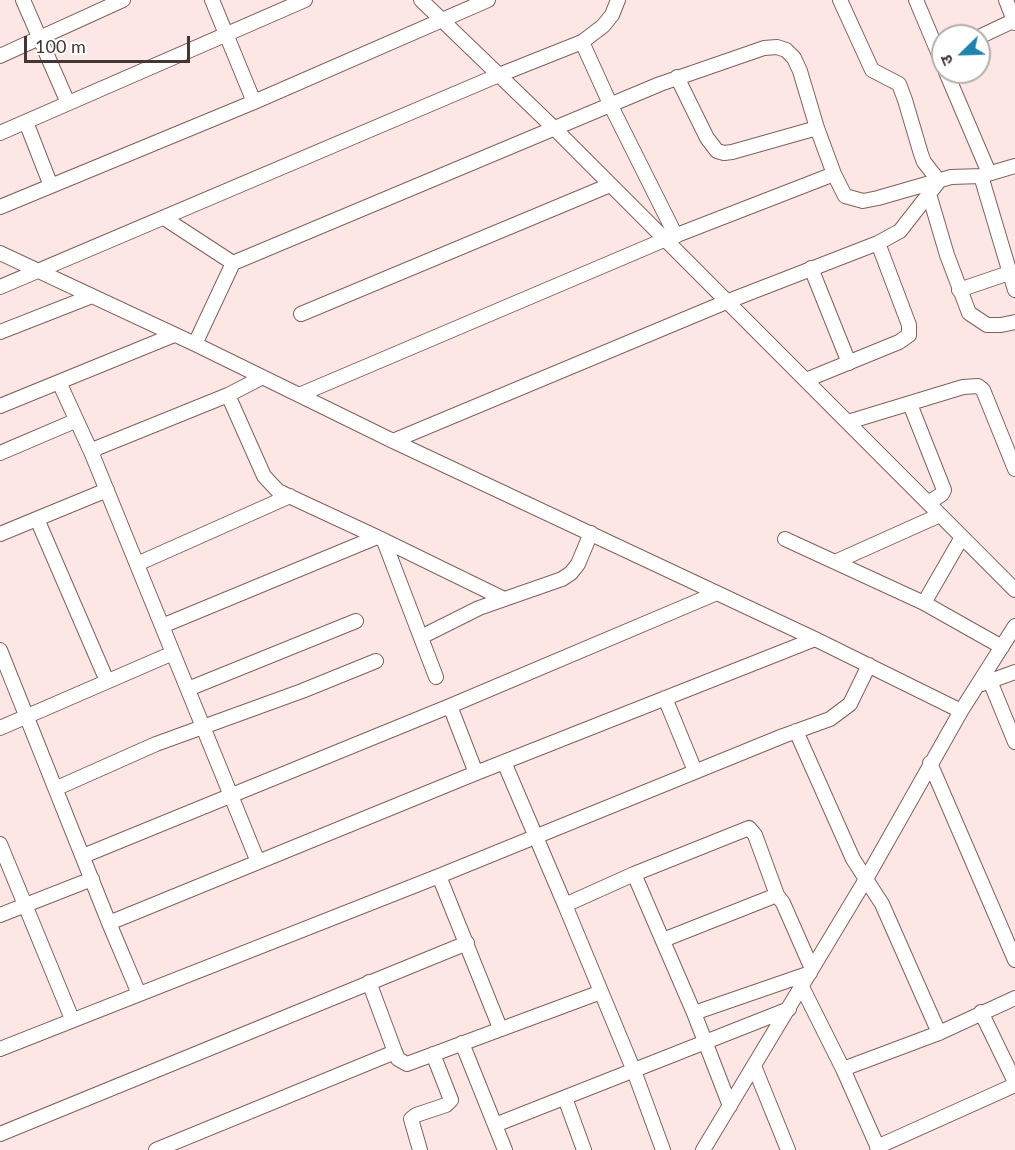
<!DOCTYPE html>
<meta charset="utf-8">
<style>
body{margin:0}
#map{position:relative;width:1015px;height:1150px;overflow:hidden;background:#fde7e5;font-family:Lato,"Noto Sans Devanagari",sans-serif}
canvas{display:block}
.north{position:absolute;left:931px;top:24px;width:60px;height:60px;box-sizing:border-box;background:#fff;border:2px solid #b4afae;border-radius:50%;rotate:247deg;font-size:16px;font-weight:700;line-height:24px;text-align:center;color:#433634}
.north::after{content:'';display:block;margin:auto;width:21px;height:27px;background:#2083ad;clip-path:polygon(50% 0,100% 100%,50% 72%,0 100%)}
.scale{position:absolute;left:24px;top:36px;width:166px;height:27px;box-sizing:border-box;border:3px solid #433634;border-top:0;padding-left:8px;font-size:18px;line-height:21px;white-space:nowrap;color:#433634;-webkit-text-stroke:4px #fff;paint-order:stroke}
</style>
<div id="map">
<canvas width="1015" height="1150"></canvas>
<div class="north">उ</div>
<div class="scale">100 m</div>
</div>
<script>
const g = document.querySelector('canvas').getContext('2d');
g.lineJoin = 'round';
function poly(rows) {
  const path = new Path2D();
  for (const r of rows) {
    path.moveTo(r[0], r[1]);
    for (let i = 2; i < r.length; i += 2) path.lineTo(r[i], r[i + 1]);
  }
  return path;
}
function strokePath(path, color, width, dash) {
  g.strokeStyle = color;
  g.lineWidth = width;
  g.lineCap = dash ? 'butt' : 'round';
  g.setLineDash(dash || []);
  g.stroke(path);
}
const minor = poly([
 [23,0,68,103],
 [212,0,254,102],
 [421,0,555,129,1015,590],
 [618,0,612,15,603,26,582,42,611,106,676,236],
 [916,0,943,64],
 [1006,0,1015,23],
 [979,37,1015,20],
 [0,56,123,0],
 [946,72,989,173],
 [677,77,707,138,717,151,724,153,732,152,817,128],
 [26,122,51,186],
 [0,133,305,0],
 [1015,166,981,176,1015,290],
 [929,194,947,255,969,313,987,325,1001,325,1015,322],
 [0,207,254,102,488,0],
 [164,218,233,263,660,84,764,48,777,47,786,50,794,58,800,71,817,128,834,174,845,196,863,201,878,198,951,177,981,176],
 [0,253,195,344,393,441,815,639,961,711],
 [811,268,849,363],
 [0,287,499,75,582,42],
 [959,290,1009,273],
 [301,314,610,185],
 [0,332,92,296],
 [195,344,233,263],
 [806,380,899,342,909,335,909,325,878,243],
 [59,382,92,454],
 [228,395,264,476,278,491,377,537,504,599],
 [299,395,664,240,834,174],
 [910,404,944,490,942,494,928,503],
 [0,406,174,335],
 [848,422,963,387,978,386,983,390,1015,469],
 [393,441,726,302,878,243,900,231,939,181,924,162,921,154,905,100,899,84,872,70,840,0],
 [0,453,75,421],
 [37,519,107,681],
 [0,534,107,490],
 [785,539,924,603,1002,647],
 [384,541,436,677],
 [835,562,940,515],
 [137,564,290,496],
 [924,603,962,537],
 [162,626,377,537],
 [421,637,479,608,562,579,571,573,578,564,591,533],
 [0,650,109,923,139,994],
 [990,681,1015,742],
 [982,684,1015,672],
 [188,689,356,621],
 [665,698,695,771],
 [450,706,476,773],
 [0,728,173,653],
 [796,731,853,859,882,904,939,1033],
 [504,762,565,905],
 [930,763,1015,960],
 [57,788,156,744,302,691,376,661],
 [0,844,72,1019],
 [83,856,450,706,717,593],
 [258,862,92,454,97,448,228,395,261,378],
 [634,874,694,1013,730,1106],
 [439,876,500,1028],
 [0,915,92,879],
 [109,923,476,773,815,639],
 [663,940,777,895,783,903,812,969],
 [369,982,395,1052,398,1059,407,1064,601,992],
 [802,987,843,1069,879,1150],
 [981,1012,1015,1082],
 [694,1013,810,973],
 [462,1043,505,1150],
 [0,1049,439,876,783,736,830,719,850,704,869,665],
 [754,1066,788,1150],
 [843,1069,939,1033,1015,998],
 [565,1098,584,1150],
 [495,1125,789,1009],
 [0,1134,467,943],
 [877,1147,1015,1085],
 [156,1150,395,1052],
 [420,1150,411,1119,416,1115,446,1105,451,1100,433,1054],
 [663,1150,634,1071,565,905,634,874,749,828,755,835,777,895],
 [703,1150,866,879,961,711,1015,626]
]);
strokePath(minor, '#7f615e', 16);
strokePath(minor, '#fff', 14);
</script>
